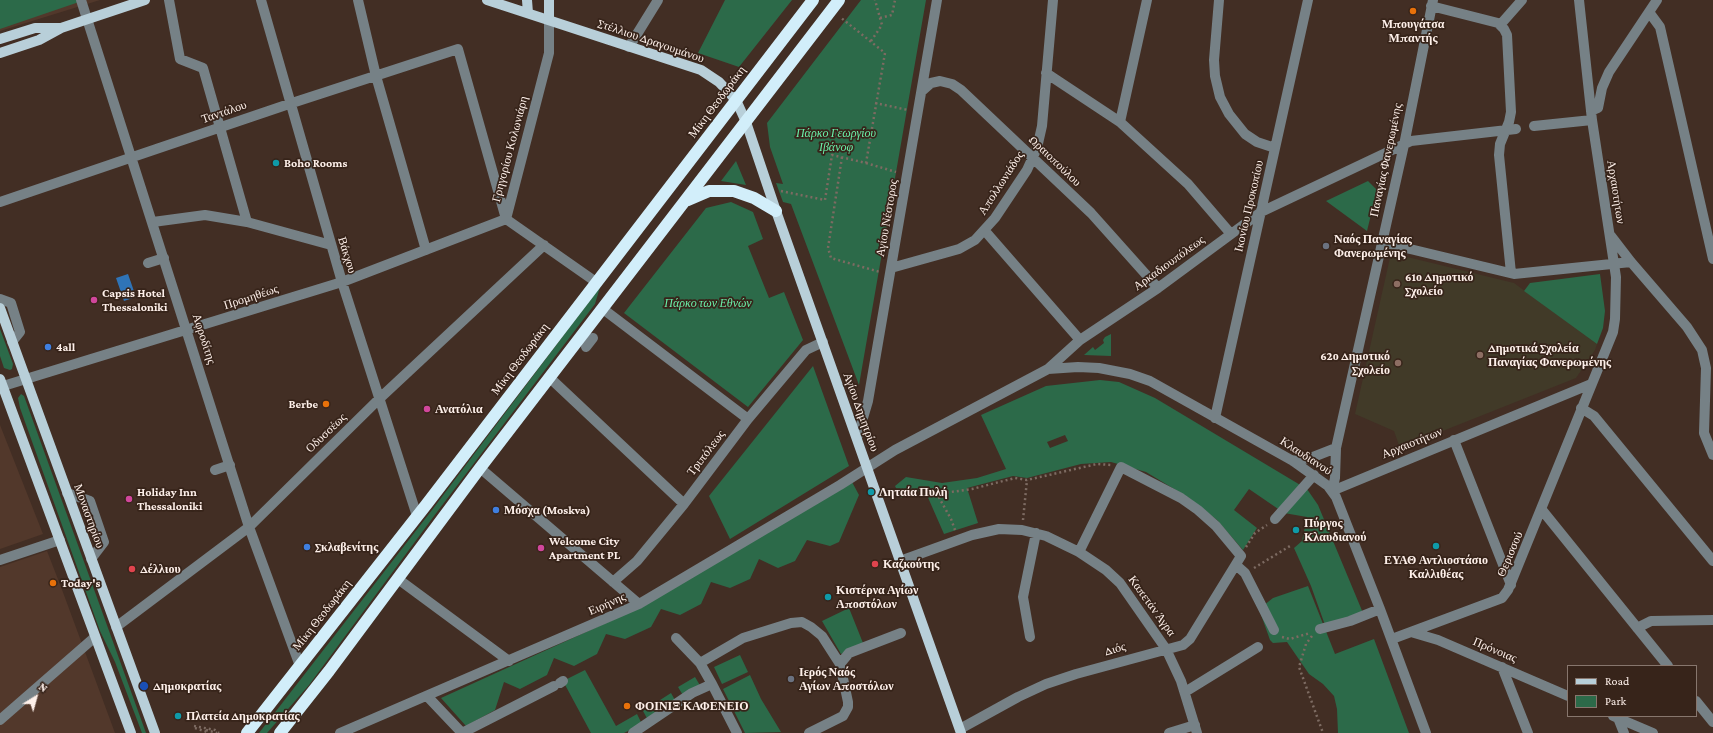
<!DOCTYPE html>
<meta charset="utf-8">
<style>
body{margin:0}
#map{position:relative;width:1713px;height:733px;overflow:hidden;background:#422e24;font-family:"Crimson Pro",serif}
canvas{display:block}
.legend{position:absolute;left:1567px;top:665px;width:130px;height:52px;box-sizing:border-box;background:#37241a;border:1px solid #87766d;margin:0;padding:5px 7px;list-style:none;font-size:12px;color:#fef0ea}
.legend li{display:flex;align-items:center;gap:8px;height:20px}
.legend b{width:20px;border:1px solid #87766d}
.north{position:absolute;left:16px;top:677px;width:40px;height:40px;-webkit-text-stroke:3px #37241a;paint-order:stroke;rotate:37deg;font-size:11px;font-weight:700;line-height:16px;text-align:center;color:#fef0ea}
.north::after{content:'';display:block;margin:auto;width:14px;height:18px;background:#fef0ea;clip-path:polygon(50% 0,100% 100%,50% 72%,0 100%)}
</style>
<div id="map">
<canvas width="1713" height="733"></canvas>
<ul class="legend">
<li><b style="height:5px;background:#b8cfd9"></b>Road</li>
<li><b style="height:11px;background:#2c6a49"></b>Park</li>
</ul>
<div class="north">N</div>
</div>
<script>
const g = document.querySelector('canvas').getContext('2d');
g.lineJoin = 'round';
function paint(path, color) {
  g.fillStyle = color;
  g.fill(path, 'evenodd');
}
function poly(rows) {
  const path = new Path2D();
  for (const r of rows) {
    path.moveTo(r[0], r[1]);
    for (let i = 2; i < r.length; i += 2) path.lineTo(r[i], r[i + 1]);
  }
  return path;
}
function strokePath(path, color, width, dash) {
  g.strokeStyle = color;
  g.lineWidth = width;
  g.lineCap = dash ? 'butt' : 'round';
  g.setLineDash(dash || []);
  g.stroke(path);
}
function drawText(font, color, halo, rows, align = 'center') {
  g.font = font + ' "Crimson Pro",serif';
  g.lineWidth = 3.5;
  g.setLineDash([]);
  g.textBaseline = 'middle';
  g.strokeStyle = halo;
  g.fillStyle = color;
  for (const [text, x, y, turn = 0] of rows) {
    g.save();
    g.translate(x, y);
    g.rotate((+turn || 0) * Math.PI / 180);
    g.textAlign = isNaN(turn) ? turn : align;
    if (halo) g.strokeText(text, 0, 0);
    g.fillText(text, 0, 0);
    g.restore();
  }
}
paint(poly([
 [0,0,100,0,0,31],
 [0,425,43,534,0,549],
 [47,551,61,587,115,733,0,733,0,567]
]), '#52382b');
paint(poly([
 [1391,253,1514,283,1597,344,1595,350,1576,378,1400,448,1394,431,1355,414]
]), '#413a28');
paint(poly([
 [0,0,79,0,79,2,0,29],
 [725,0,792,0,739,67,698,53],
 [861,0,926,0,859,385,791,204,783,202,776,183,783,184,770,147,767,123],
 [736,161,746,185,721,181],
 [1368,181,1377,190,1367,231,1326,201],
 [731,202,753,212,763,239,748,246,769,298,784,292,803,340,748,407,624,313,706,208],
 [1600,274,1605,311,1603,328,1597,344,1524,291,1530,283],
 [600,287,595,304,437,512,309,685,267,733,259,733,432,510],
 [0,329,13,364,12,369,10,370,4,368,0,356],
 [1111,334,1111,356,1084,355,1093,347,1095,350,1104,343,1103,340,1105,337],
 [813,366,849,466,730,539,709,496],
 [1100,380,1119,382,1155,398,1307,489,1318,505,1363,613,1325,625,1311,586,1294,548,1302,541,1307,517,1284,513,1249,489,1234,510,1257,528,1243,550,1217,520,1189,498,1146,472,1111,462,1081,464,1027,478,1013,476,967,488,978,523,944,534,926,493,919,491,901,498,895,486,906,477,942,483,977,478,1006,469,981,415,1046,386],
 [1065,435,1068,441,1050,448,1047,442],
 [21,394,24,396,146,733,142,733,115,662,100,631,20,408,18,398],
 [852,482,859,495,839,542,830,546,807,540,795,561,778,568,759,559,750,579,730,588,711,582,701,604,680,615,661,609,651,627,625,639,606,634,597,654,574,666,554,658,547,675,520,689,504,682,495,710,466,726,441,698,641,607],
 [1308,586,1335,654,1374,639,1409,733,1338,733,1337,709,1334,696,1323,684,1309,674,1287,642,1273,643,1270,640,1259,609,1273,598],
 [849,608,863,643,841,654,822,621],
 [740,655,748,672,722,684,714,667],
 [585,670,616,726,637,714,642,724,624,733,591,733,563,681],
 [750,675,761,699,781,732,745,733,723,689],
 [695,677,701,687,684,697,678,687],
 [671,693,676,702,648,720,643,711]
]), '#2c6a49');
paint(poly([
 [128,274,136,297,124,301,116,278]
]), '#2f74b7');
strokePath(poly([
 [880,18,892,15,895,0],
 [871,41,882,25,875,0],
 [875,103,908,110],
 [842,157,828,248,831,258,880,272],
 [866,163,896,172],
 [781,191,825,200,832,155,866,163,885,53,840,17],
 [901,492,919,490,937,494,951,519,955,530],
 [937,494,972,489,1015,478,1027,480,1097,464,1111,465],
 [1023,520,1027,480],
 [1246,547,1255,533,1267,525],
 [1254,568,1290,546],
 [1312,636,1306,644,1299,667,1323,733],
 [1282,637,1290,639,1310,633],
 [194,726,215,730,219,733],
 [195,728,207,732],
 [206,730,217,733]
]), '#7d6b62', 2.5, [2, 3]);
strokePath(poly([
 [81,0,249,527,300,666],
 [169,0,180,59,203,68,247,222],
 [261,0,342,282,417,516],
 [358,0,376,76,426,250],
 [1219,0,1214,60,1215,76,1220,97,1229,114,1245,134,1257,142,1275,148],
 [1431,6,1498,23,1504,29,1507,35,1511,112,1509,122,1500,144,1499,155,1511,273],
 [1649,12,1660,27,1713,259],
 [1500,25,1522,0],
 [629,47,658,0],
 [1046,73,1120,122,1188,184,1231,234],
 [922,91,931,83,940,81,952,84,961,90,1091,213,1158,288],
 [1591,111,1598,108,1602,88,1609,72,1657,0],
 [1120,122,1147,0],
 [1534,126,1592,120],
 [0,202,289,104,458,49,506,219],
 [506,219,549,53,549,20],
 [506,219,596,282],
 [153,222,205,215,247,222,331,245],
 [985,231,1080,340],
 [1611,236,1631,262,1687,327,1702,350,1706,368,1704,433,1713,455],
 [1381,242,1514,274,1631,262],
 [148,263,164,258],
 [891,268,959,249,975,240,995,218,1027,170,1037,148,1042,126,1053,0],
 [0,299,11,303,20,332,12,342],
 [603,309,748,419],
 [586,347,593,338],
 [1048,369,1078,367,1099,368,1130,374,1150,381,1293,461,1328,486,1336,497,1380,609,1426,733],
 [550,378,684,504],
 [0,387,342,282,506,219],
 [1581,408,1594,416,1713,561],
 [1215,418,1308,0],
 [857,438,868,401,937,0],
 [1454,440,1511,585],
 [1293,461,1313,457,1336,448],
 [480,468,639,604],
 [215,470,230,465],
 [1332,491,1335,478,1336,448,1404,145,1433,0],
 [1332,491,1591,384],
 [67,493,90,501,104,542,91,559],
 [1542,510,1668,666],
 [1275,519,1314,475],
 [0,560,60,540],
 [900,561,972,535,999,529,1022,530,1046,536,1079,552,1106,570,1120,583,1166,649,1181,681,1197,733],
 [1236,565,1245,573,1274,630],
 [398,579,509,661],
 [613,582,637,561,684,504,748,419,806,350,823,342],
 [116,627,249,527,379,399,544,245],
 [1637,628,1651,621,1713,620],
 [1320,629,1350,621,1380,609],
 [1411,632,1438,640,1568,696],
 [1030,637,1023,597,1036,533],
 [676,638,700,663,712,684],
 [1392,639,1502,598,1508,590,1613,332,1615,319,1616,277,1592,120,1579,0],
 [700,663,743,638,791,623,802,622,811,627,822,636,840,664,848,702,848,707,843,716,809,733],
 [840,664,849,653,901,633],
 [1502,667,1528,733],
 [560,683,563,681],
 [1185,692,1258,647],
 [427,696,462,733],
 [1696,701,1713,722],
 [1613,716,1653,733],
 [1618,718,1624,733],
 [0,720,95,637],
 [960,729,1018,697,1046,684,1076,674,1183,645,1190,639,1241,556,1216,526,1198,510,1181,498,1121,467,1079,552],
 [340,733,639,604,840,485,895,450,1048,369,1080,340,1158,288,1261,212,1411,141,1516,129],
 [462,733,554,686],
 [633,733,692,693,712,684,737,733],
 [1169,733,1195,725]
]), '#768186', 10);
strokePath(poly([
 [487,0,701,70,719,82,736,100,746,122,776,211,961,733],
 [527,0,528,13],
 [549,0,549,20],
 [0,39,35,28,59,28],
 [0,53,39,40,61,28,145,0],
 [0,308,155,733],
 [0,379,131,733]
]), '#b8cfd9', 10);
strokePath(poly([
 [688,200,709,191,734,191,754,198,776,211],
 [247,733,426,505,813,0],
 [280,733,329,671,480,468,839,0]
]), '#d2eefa', 12);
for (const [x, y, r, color] of [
 [1413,11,4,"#e8710a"],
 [276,163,4,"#0f9aa8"],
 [1326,246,4,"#6b7280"],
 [1397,284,4,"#8d6e63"],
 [94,300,4,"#d1479c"],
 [48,347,4,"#3f7fe0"],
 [1480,355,4,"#8d6e63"],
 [1398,363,4,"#8d6e63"],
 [326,404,4,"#e8710a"],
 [427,409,4,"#d1479c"],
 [871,492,4,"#0f9aa8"],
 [129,499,4,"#d1479c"],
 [496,510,4,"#3f7fe0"],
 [1296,530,4,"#0f9aa8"],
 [1436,546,4,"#0f9aa8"],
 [307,547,4,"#3f7fe0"],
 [541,548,4,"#d1479c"],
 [875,564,4,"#e0444e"],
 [132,569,4,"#e0444e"],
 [53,583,4,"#e8710a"],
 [828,597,4,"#0f9aa8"],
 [791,679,4,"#6b7280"],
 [144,686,5,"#1a4fb4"],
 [627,706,4,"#e8710a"],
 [178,716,4,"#0f9aa8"]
]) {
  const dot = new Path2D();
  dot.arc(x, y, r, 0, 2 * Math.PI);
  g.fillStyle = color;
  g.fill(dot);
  strokePath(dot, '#37241a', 1.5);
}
drawText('bold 12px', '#fef0ea', '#37241a', [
 ["Μπουγάτσα",1413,24,"center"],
 ["Μπαντής",1413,38,"center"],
 ["Boho Rooms",284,163],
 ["Ναός Παναγίας",1334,239],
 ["Φανερωμένης",1334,253],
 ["61ο Δημοτικό",1405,277],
 ["Σχολείο",1405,291],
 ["Capsis Hotel",102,293],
 ["Thessaloniki",102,307],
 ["4all",56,347],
 ["Δημοτικά Σχολεία",1488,348],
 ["Παναγίας Φανερωμένης",1488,362],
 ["62ο Δημοτικό",1390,356,"right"],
 ["Σχολείο",1390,370,"right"],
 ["Berbe",318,404,"right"],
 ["Ανατόλια",435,409],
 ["Holiday Inn",137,492],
 ["Thessaloniki",137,506],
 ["Ληταία Πυλή",879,492],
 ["Μόσχα (Moskva)",504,510],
 ["Πύργος",1304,523],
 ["Κλαυδιανού",1304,537],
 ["Welcome City",549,541],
 ["Apartment PL",549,555],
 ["Σκλαβενίτης",315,547],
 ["ΕΥΑΘ Αντλιοστάσιο",1436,560,"center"],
 ["Καλλιθέας",1436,574,"center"],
 ["Καζκούτης",883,564],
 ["Δέλλιου",140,569],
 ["Today's",61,583],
 ["Κιστέρνα Αγίων",836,590],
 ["Αποστόλων",836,604],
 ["Ιερός Ναός",799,672],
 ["Αγίων Αποστόλων",799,686],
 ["Δημοκρατίας",153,686],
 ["ΦΟΙΝΙΞ ΚΑΦΕΝΕΙΟ",635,706],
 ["Πλατεία Δημοκρατίας",186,716]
], 'left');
drawText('12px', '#fef0ea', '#37241a', [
 ["Στέλλιου Δραγουμάνου",651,41,19],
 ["Μίκη Θεοδωράκη",717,102,-53],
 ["Ταντάλου",224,112,-19],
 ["Γρηγορίου Κολωνιάρη",510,149,-75],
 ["Παναγίας Φανερωμένης",1386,160,-78],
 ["Ωραιοπούλου",1055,161,44],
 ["Απολλωνιάδος",1001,183,-57],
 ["Αρχαιοτήτων",1616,192,81],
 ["Ικονίου Προκοπίου",1249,206,-77],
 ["Αγίου Νέστορος",887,218,-80],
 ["Βάκχου",347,255,73],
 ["Αρκαδιουπόλεως",1169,263,-36],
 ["Προμηθέως",251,297,-18],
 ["Αφροδίτης",204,339,72],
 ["Μίκη Θεοδωράκη",520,359,-53],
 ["Αγίου Δημητρίου",861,412,70],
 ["Οδυσσέως",326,433,-44],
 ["Αρχαιοτήτων",1412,443,-22],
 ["Τριπόλεως",706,453,-53],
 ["Κλαυδιανού",1306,456,33],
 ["Μοναστηρίου",89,516,70],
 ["Θερισσού",1510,554,-67],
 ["Ειρήνης",607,604,-24],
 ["Καπετάν Άγρα",1152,606,54],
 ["Μίκη Θεοδωράκη",322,615,-52],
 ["Διός",1115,649,-16],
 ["Πρόνοιας",1495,650,23]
]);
drawText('italic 12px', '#6af0a9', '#37241a', [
 ["Πάρκο Γεωργίου",836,133],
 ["Ιβάνοφ",836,147],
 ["Πάρκο των Εθνών",708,303]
]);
</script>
